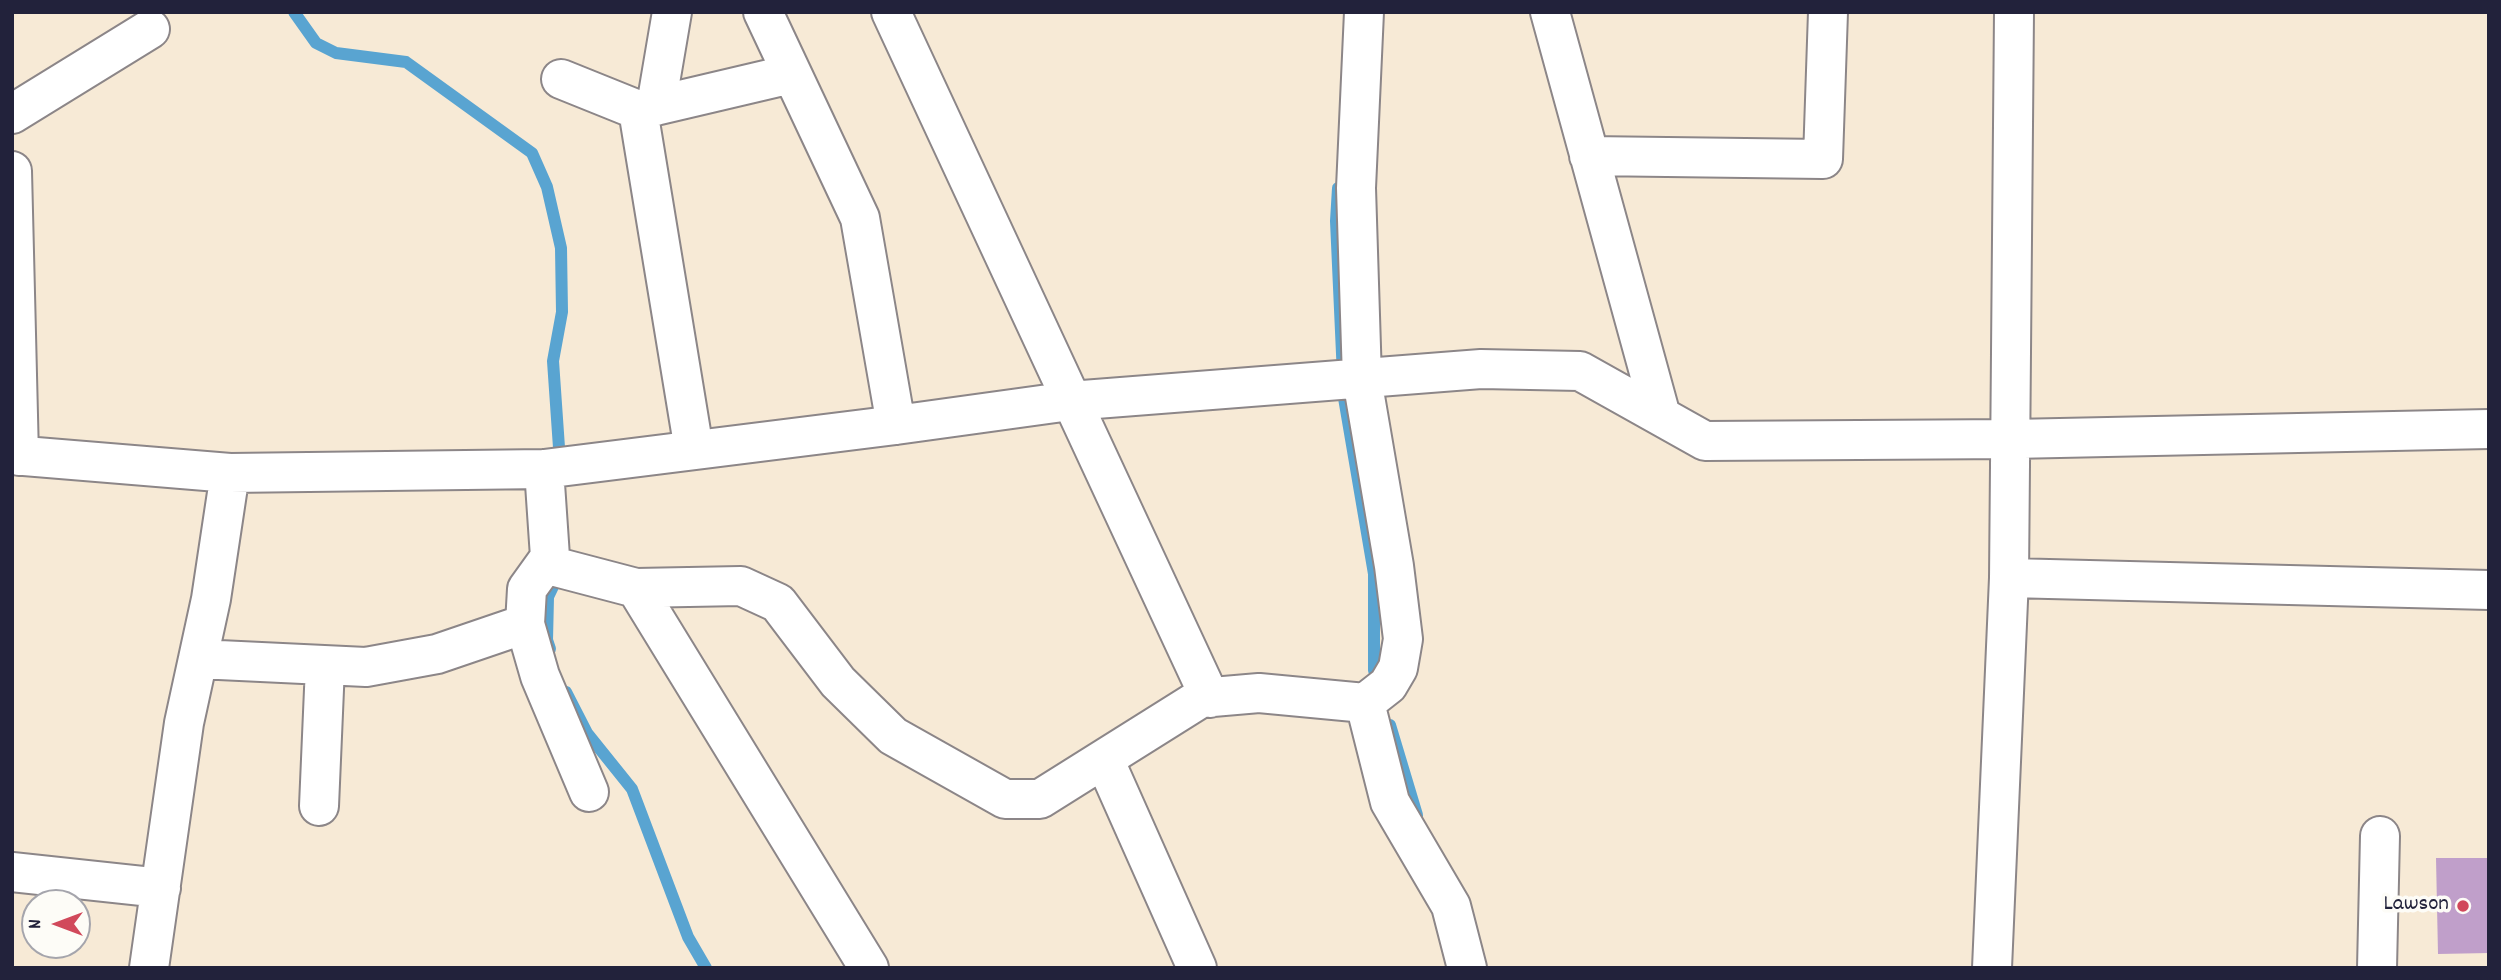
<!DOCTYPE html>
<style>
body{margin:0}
#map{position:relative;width:2501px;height:980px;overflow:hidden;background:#f7ead6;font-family:Dekko,sans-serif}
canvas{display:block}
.frame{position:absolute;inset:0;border:14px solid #22223b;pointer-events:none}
.north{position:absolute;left:21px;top:889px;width:70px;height:70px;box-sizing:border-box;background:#fdfcf7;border:2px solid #a5a5ac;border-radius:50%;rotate:270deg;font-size:19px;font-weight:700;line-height:28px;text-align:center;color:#22223b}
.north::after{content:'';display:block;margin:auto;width:24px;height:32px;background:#d1495b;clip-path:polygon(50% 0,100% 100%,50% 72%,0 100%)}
</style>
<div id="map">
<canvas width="2501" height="980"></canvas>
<div class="frame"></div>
<div class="north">N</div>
</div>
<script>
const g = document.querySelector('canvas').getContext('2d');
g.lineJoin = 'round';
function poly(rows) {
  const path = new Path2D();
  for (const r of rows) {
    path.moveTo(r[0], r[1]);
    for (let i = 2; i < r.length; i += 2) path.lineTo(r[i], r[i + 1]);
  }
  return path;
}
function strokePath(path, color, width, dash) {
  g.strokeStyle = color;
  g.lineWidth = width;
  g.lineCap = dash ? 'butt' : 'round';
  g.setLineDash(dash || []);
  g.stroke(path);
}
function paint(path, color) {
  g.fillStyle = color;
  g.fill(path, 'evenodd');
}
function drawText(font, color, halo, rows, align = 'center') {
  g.font = font + ' Dekko,sans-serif';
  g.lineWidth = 7;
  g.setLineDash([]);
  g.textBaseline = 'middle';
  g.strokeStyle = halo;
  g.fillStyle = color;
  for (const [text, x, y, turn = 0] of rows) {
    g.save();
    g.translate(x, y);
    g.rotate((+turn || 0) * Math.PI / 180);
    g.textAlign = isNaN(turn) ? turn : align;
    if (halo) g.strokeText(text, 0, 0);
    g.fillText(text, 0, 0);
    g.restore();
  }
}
strokePath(poly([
 [294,12,316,43,336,53,406,62,532,153,547,187,561,248,562,312,553,361,560,462],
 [1338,188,1336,221,1344,398,1374,574,1374,670,1378,684],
 [550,649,547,640,548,597,560,572],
 [566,692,587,733,632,789,688,937,706,968],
 [1390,725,1417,815]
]), '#59a4d1', 12);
paint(poly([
 [2436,858,2489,858,2489,953,2438,954]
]), '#c09fca');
const minor = poly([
 [763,12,860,218,896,425],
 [891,12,1210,698],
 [1364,12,1356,188,1362,379,1394,566,1403,639,1398,668,1388,685,1365,703],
 [1550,12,1661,416],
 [561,79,638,110],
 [656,106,672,12],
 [12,114,150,29],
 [1589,156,1823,159,1828,12],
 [12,171,19,456],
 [694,450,638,110,791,74],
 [12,455,230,473,544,469,896,425,1070,401,1481,369,1580,371,1705,441,2012,439,2489,429],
 [544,469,550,557,556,567,636,588,869,968],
 [550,557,527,589,525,624,540,676,589,792],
 [2009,578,2489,590],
 [636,588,741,586,778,603,838,682,893,736,1005,799,1040,799,1201,698,1259,693,1365,703,1390,802,1451,906,1467,968],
 [198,659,366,667,437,654,525,624],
 [1104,759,1197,968],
 [319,806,325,666],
 [12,872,161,888],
 [149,968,184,723,211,599,230,473],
 [1992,968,2009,578,2014,12],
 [2377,968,2380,836]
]);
strokePath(minor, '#8c8688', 42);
strokePath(minor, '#fff', 38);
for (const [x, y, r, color] of [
 [2463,906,7,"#d1495b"]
]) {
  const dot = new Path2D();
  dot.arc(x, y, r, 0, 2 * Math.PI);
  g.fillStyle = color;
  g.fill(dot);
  strokePath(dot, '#fdfcf7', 2.5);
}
drawText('23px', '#22223b', '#fdfcf7', [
 ["Lawson",2449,906]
], 'right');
</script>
